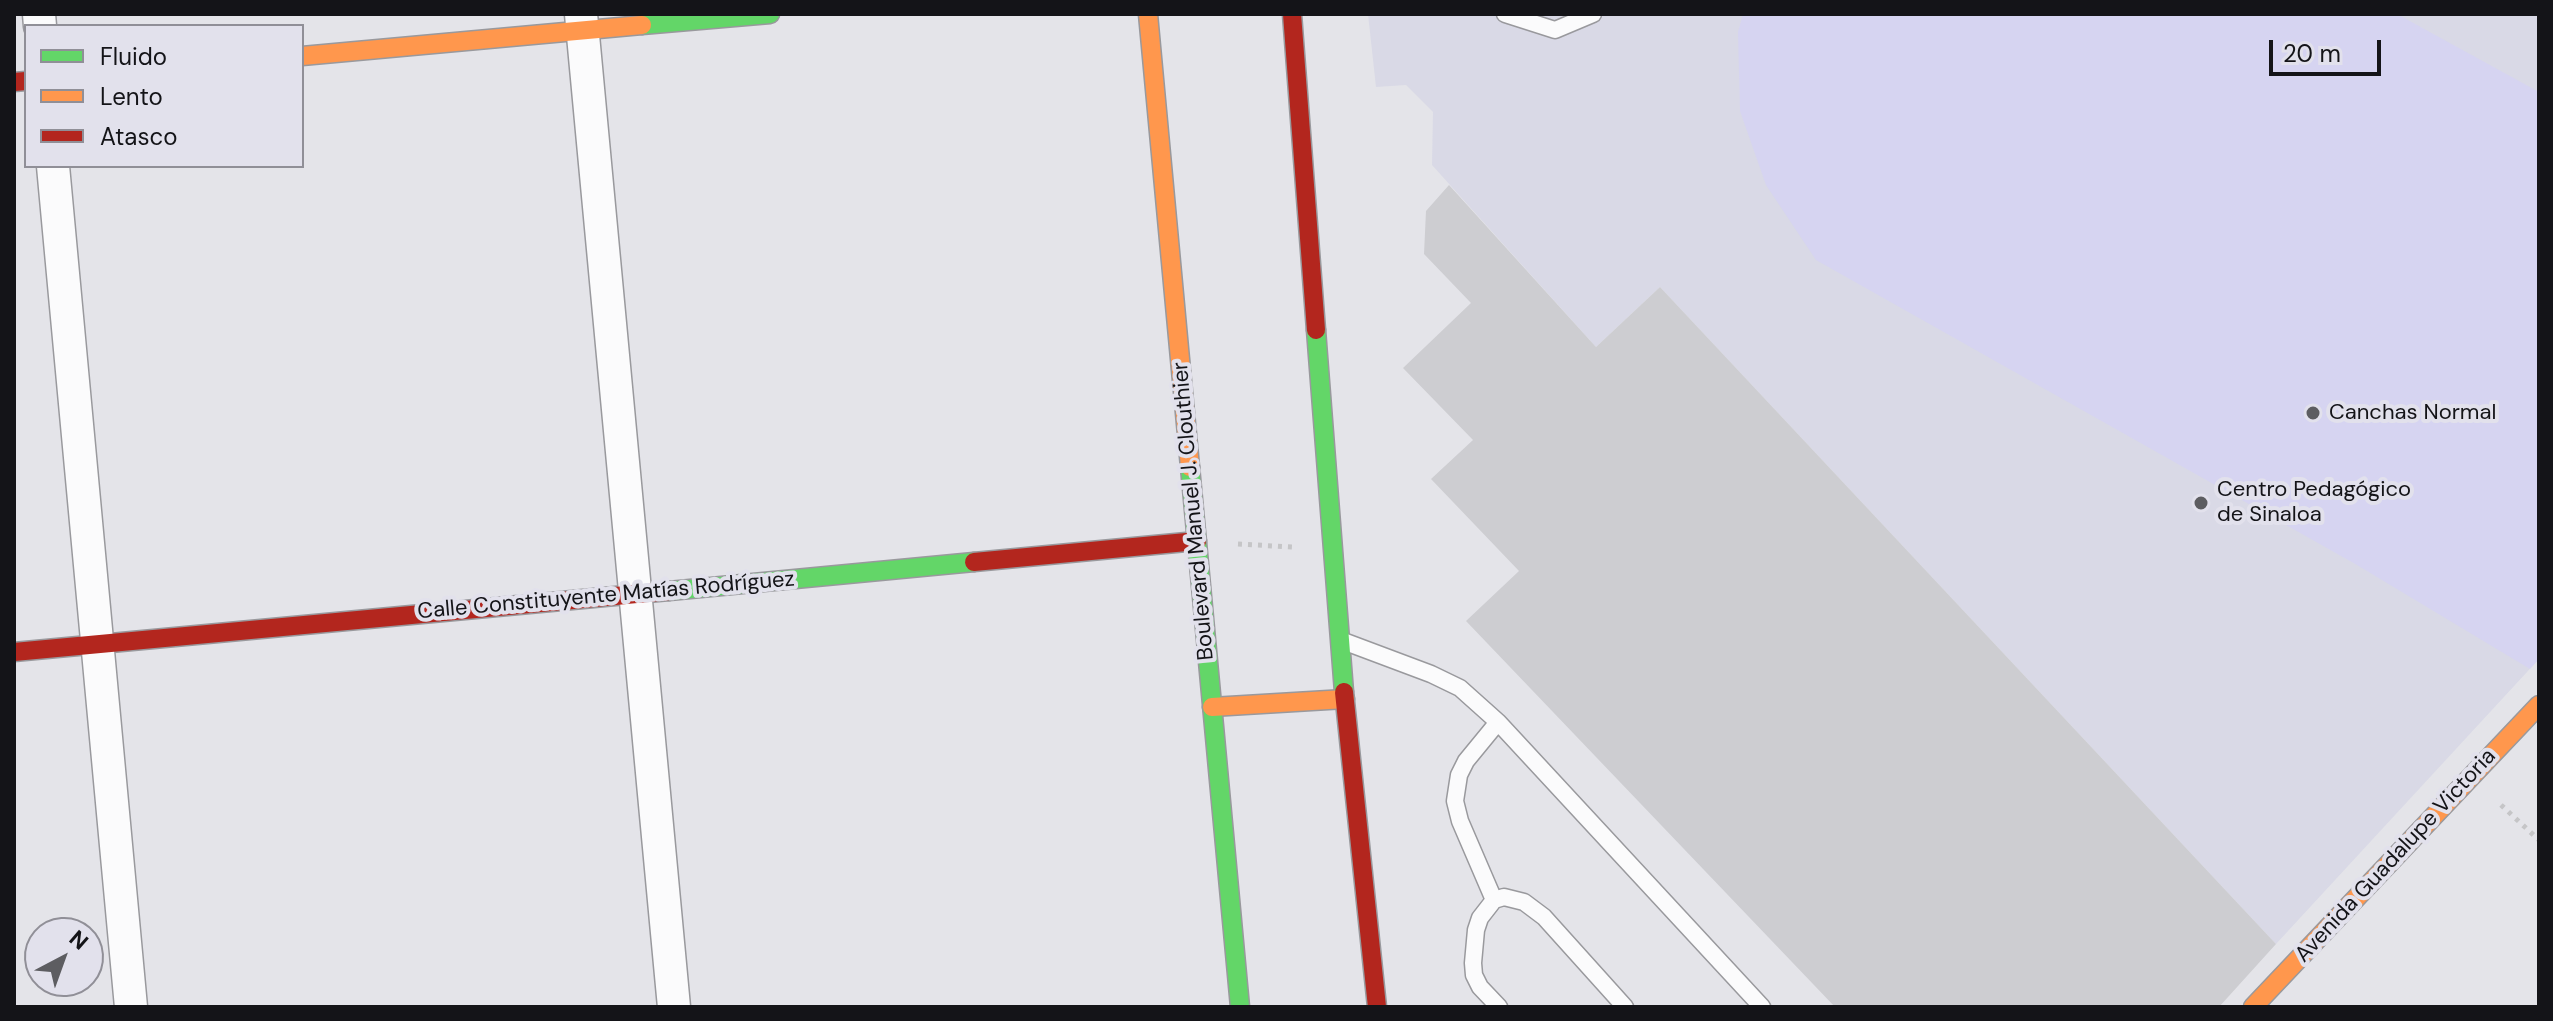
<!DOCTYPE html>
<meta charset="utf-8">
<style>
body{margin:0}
#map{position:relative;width:2553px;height:1021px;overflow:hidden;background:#e4e4e9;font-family:"DM Sans",sans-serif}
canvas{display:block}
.frame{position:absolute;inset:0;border:16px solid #141418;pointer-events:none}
.legend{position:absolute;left:24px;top:24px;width:280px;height:144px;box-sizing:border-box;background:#e2e1ec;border:2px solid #908f97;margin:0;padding:10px 14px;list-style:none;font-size:24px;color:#141418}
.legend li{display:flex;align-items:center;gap:16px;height:40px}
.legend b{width:40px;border:2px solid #908f97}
.north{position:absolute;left:24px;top:917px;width:80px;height:80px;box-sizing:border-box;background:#e2e1ec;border:2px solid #908f97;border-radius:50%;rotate:41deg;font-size:22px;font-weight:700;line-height:32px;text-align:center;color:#141418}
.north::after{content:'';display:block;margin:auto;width:28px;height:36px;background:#5d5d61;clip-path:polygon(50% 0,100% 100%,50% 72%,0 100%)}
.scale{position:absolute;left:2269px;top:40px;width:112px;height:36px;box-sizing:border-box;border:4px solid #141418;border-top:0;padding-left:10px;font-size:24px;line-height:28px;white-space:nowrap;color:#141418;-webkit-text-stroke:6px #e2e1ec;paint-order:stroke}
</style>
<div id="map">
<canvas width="2553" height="1021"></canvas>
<div class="frame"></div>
<ul class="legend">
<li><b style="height:10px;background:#63d668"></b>Fluido</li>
<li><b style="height:10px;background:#ff974d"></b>Lento</li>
<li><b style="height:10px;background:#b3261e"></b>Atasco</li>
</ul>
<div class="north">N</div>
<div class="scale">20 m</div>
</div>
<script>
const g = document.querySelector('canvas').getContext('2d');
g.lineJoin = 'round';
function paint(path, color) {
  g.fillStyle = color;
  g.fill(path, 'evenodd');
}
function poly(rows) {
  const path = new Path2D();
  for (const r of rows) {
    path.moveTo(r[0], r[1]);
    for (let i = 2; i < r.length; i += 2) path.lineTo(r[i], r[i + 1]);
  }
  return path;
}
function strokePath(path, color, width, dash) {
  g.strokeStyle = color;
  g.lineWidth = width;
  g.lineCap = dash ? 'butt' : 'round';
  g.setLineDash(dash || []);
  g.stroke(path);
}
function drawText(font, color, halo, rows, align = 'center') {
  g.font = font + ' "DM Sans",sans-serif';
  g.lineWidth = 8;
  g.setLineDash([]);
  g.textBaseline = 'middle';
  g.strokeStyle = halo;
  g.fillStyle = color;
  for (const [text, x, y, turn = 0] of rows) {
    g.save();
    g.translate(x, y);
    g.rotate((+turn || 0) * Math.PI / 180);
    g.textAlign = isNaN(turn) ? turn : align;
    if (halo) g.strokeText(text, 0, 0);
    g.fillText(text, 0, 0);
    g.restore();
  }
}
paint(poly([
 [1368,14,2539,14,2539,659,2276,944,1660,287,1596,347,1432,165,1433,112,1406,85,1376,87]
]), '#d9d9e6');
paint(poly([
 [1743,14,2397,14,2539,92,2539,659,2530,669,2357,565,1816,260,1766,185,1740,111,1738,32]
]), '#d6d4f1');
paint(poly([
 [1449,185,1596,347,1660,287,2276,944,2219,1007,1835,1007,1466,621,1519,571,1431,479,1473,440,1403,368,1471,303,1424,254,1426,211]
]), '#cdcdd1');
const lane = poly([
 [1505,14,1555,30,1593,14],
 [1343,641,1431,674,1460,688,1498,722,1762,1007],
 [1494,900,1460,821,1455,801,1459,775,1466,761,1498,722],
 [1499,1007,1480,987,1474,975,1473,963,1476,930,1480,918,1494,900,1504,897,1524,902,1544,917,1625,1007]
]);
const street = poly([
 [39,14,40,26],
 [581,14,674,1007],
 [53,166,131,1007]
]);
const fast = poly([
 [642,25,770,14],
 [1316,330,1344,692],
 [1190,467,1240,1007],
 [669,591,974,562]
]);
const slow = poly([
 [1148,14,1190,467],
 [302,56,642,25],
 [1212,707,1345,699],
 [2253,1007,2539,705]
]);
const jam = poly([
 [1292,14,1316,330],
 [14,82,26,81],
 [974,562,1197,541],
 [14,652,669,591],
 [1344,692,1377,1007]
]);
strokePath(lane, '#99999d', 19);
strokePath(street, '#99999d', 35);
strokePath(fast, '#99999d', 21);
strokePath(slow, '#99999d', 21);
strokePath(jam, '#99999d', 21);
strokePath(poly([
 [1238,544,1292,547],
 [2501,805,2539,840]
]), '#c5c5c7', 5, [4, 6]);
strokePath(lane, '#fbfbfc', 16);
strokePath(street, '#fbfbfc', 32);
strokePath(fast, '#63d668', 18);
strokePath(slow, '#ff974d', 18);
strokePath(jam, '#b3261e', 18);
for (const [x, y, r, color] of [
 [2313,413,8,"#5d5d61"],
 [2201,503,8,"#5d5d61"]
]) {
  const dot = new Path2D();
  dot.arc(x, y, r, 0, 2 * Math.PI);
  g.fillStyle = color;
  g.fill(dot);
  strokePath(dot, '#e2e1ec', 3);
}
drawText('22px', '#141418', '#e2e1ec', [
 ["Canchas Normal",2329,413],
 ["Centro Pedagógico",2217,490],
 ["de Sinaloa",2217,515]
], 'left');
drawText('22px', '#141418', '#e2e1ec', [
 ["Boulevard Manuel J. Clouthier",1194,511,-95],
 ["Calle Constituyente Matías Rodríguez",606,596,-5],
 ["Avenida Guadalupe Victoria",2396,856,-47]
]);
</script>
